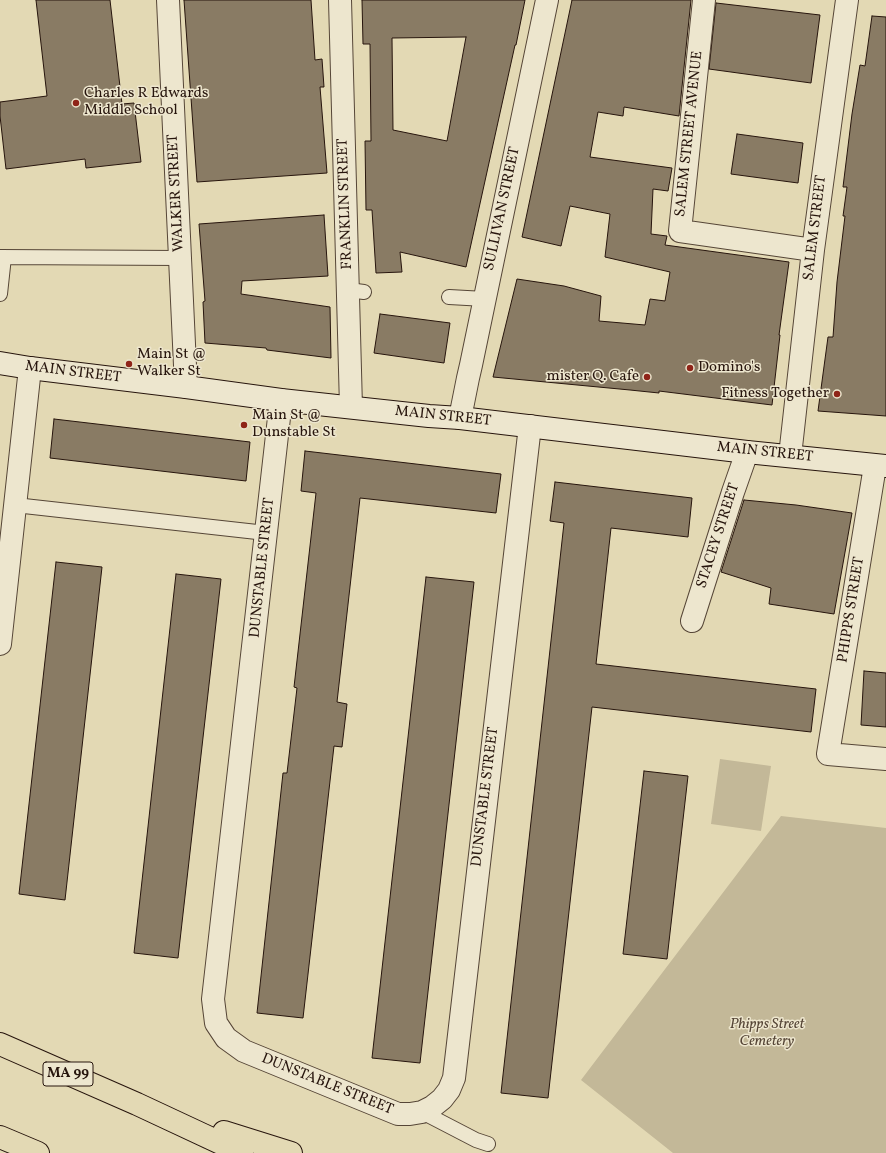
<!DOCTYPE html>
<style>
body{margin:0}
canvas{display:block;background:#e3d9b4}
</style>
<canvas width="886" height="1153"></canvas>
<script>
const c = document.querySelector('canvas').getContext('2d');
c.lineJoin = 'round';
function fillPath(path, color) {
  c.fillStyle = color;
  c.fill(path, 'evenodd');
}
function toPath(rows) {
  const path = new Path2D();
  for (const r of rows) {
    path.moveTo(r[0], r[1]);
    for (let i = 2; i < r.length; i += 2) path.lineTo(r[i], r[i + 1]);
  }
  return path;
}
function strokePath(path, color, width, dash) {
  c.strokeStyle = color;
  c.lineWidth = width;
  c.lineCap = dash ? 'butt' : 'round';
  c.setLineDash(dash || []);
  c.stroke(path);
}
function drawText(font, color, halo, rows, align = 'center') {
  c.font = font + ' Vollkorn,serif';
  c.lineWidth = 3;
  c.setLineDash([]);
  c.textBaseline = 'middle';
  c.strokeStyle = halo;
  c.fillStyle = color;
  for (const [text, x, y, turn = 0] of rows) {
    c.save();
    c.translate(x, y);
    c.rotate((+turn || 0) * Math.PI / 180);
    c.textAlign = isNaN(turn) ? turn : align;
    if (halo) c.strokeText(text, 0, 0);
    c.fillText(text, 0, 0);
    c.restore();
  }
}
const green = toPath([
 [720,759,771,766,761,831,711,824],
 [781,816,886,828,886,1153,673,1153,581,1080]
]);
const building = toPath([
 [36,0,110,0,122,104,134,103,141,162,86,168,85,159,6,169,0,116,0,102,47,96,36,0],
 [184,0,311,0,315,60,322,59,324,87,320,87,327,173,197,182,184,0],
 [362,0,525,0,516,45,515,45,466,267,400,252,402,272,376,273,372,210,366,210,365,141,371,141,370,44,363,44,362,0],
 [466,37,447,141,393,130,392,38,466,37],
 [572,0,691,0,679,116,624,107,623,116,598,112,590,157,672,168,668,191,653,189,651,234,667,236,665,245,789,262,779,335,780,335,772,405,659,391,659,393,630,390,493,377,517,279,564,286,601,296,599,321,645,325,650,299,665,301,670,272,605,257,610,214,570,206,561,246,522,237,572,0],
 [716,3,820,15,811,83,709,69,716,3],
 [872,16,886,17,886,416,818,411,828,337,833,337,837,282,845,216,843,216,847,187,843,187,852,114,860,65,865,66,872,16],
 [737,134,803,143,798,183,731,174,737,134],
 [324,215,328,276,242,281,241,294,330,307,331,358,267,350,266,348,205,343,203,302,205,301,199,224,324,215],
 [380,314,450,323,444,363,374,353,380,314],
 [54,419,250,442,246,481,50,458,54,419],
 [305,451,501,474,496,513,360,498,337,702,347,704,342,747,334,746,303,1018,257,1013,283,773,287,773,297,688,294,687,316,493,301,491,305,451],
 [555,482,692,498,688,537,611,528,596,664,816,689,811,732,592,707,548,1098,501,1093,564,523,550,521,555,482],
 [744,500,796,505,852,513,834,614,769,604,771,588,721,572,744,500],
 [56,562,102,567,65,900,19,894,56,562],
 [176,574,221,579,178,958,134,953,176,574],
 [426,577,474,582,420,1063,372,1058,426,577],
 [864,671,886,673,886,727,861,725,864,671],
 [644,771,688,776,667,959,623,954,644,771]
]);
const service = toPath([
 [0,257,180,258],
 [348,290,364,292],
 [0,294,4,257],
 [449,297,485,299],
 [15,505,266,533],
 [422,1112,476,1140,488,1144]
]);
const minor = toPath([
 [168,0,186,387],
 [340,0,351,407],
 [704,0,680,231,813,250],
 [281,400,213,999,216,1023,226,1038,244,1051,398,1114,410,1114,422,1112,432,1107,442,1099,449,1090,454,1078,530,426],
 [460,418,468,378,471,365,547,0],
 [790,456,813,250,847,0],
 [875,466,828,754,886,759],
 [692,621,733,492,747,452],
 [0,644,30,368]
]);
const secondary = toPath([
 [0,363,30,368,186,387,281,400,429,416,460,418,747,452,886,466]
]);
const primary = toPath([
 [0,1044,137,1104,242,1153],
 [224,1132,291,1153],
 [0,1137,38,1153]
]);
const markers = [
 [76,103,4,"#8f2418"],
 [129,364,4,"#8f2418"],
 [690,368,4,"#8f2418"],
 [647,377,4,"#8f2418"],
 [837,394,4,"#8f2418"],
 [244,425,4,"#8f2418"]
];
const shields = [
 [68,1074,50]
];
const shieldNames = [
 ["MA 99",68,1074]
];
const poiNames = [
 ["Charles R Edwards",84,94],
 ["Middle School",84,111],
 ["Main St @",137,355],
 ["Walker St",137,372],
 ["Domino's",698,368],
 ["mister Q. Cafe",639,377,"right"],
 ["Fitness Together",829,394,"right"],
 ["Main St @",252,416],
 ["Dunstable St",252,433]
];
const streetNames = [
 ["SALEM STREET AVENUE",690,134,-84],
 ["WALKER STREET",177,193,-93],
 ["FRANKLIN STREET",346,204,-92],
 ["SULLIVAN STREET",503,209,-78],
 ["SALEM STREET",816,228,-83],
 ["MAIN STREET",73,373,7],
 ["MAIN STREET",443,417,6],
 ["MAIN STREET",765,453,6],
 ["STACEY STREET",719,536,-72],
 ["DUNSTABLE STREET",263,568,-84],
 ["PHIPPS STREET",852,610,-81],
 ["DUNSTABLE STREET",486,797,-83],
 ["DUNSTABLE STREET",327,1085,22]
];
const parkNames = [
 ["Phipps Street",767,1025],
 ["Cemetery",767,1042]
];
fillPath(green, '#c3b898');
fillPath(building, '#897b64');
strokePath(building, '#27150d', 1);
strokePath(service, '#564637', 16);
strokePath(minor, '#564637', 24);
strokePath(secondary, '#27150d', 24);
strokePath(primary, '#27150d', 24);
strokePath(service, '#ede6ce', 14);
strokePath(minor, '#ede6ce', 22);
strokePath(secondary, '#ede6ce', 22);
strokePath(primary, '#e3d9b4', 22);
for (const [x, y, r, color] of markers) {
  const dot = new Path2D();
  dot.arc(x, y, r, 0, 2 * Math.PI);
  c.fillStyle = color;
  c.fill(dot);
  strokePath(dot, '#ede6ce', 1.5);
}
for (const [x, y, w] of shields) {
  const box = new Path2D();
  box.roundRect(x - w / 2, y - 12, w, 24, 3);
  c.fillStyle = '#ede6ce';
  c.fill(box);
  strokePath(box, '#27150d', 1);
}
drawText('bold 14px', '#27150d', null, shieldNames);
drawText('15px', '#27150d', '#ede6ce', poiNames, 'left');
drawText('15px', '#27150d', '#ede6ce', streetNames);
drawText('italic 15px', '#564637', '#ede6ce', parkNames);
</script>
